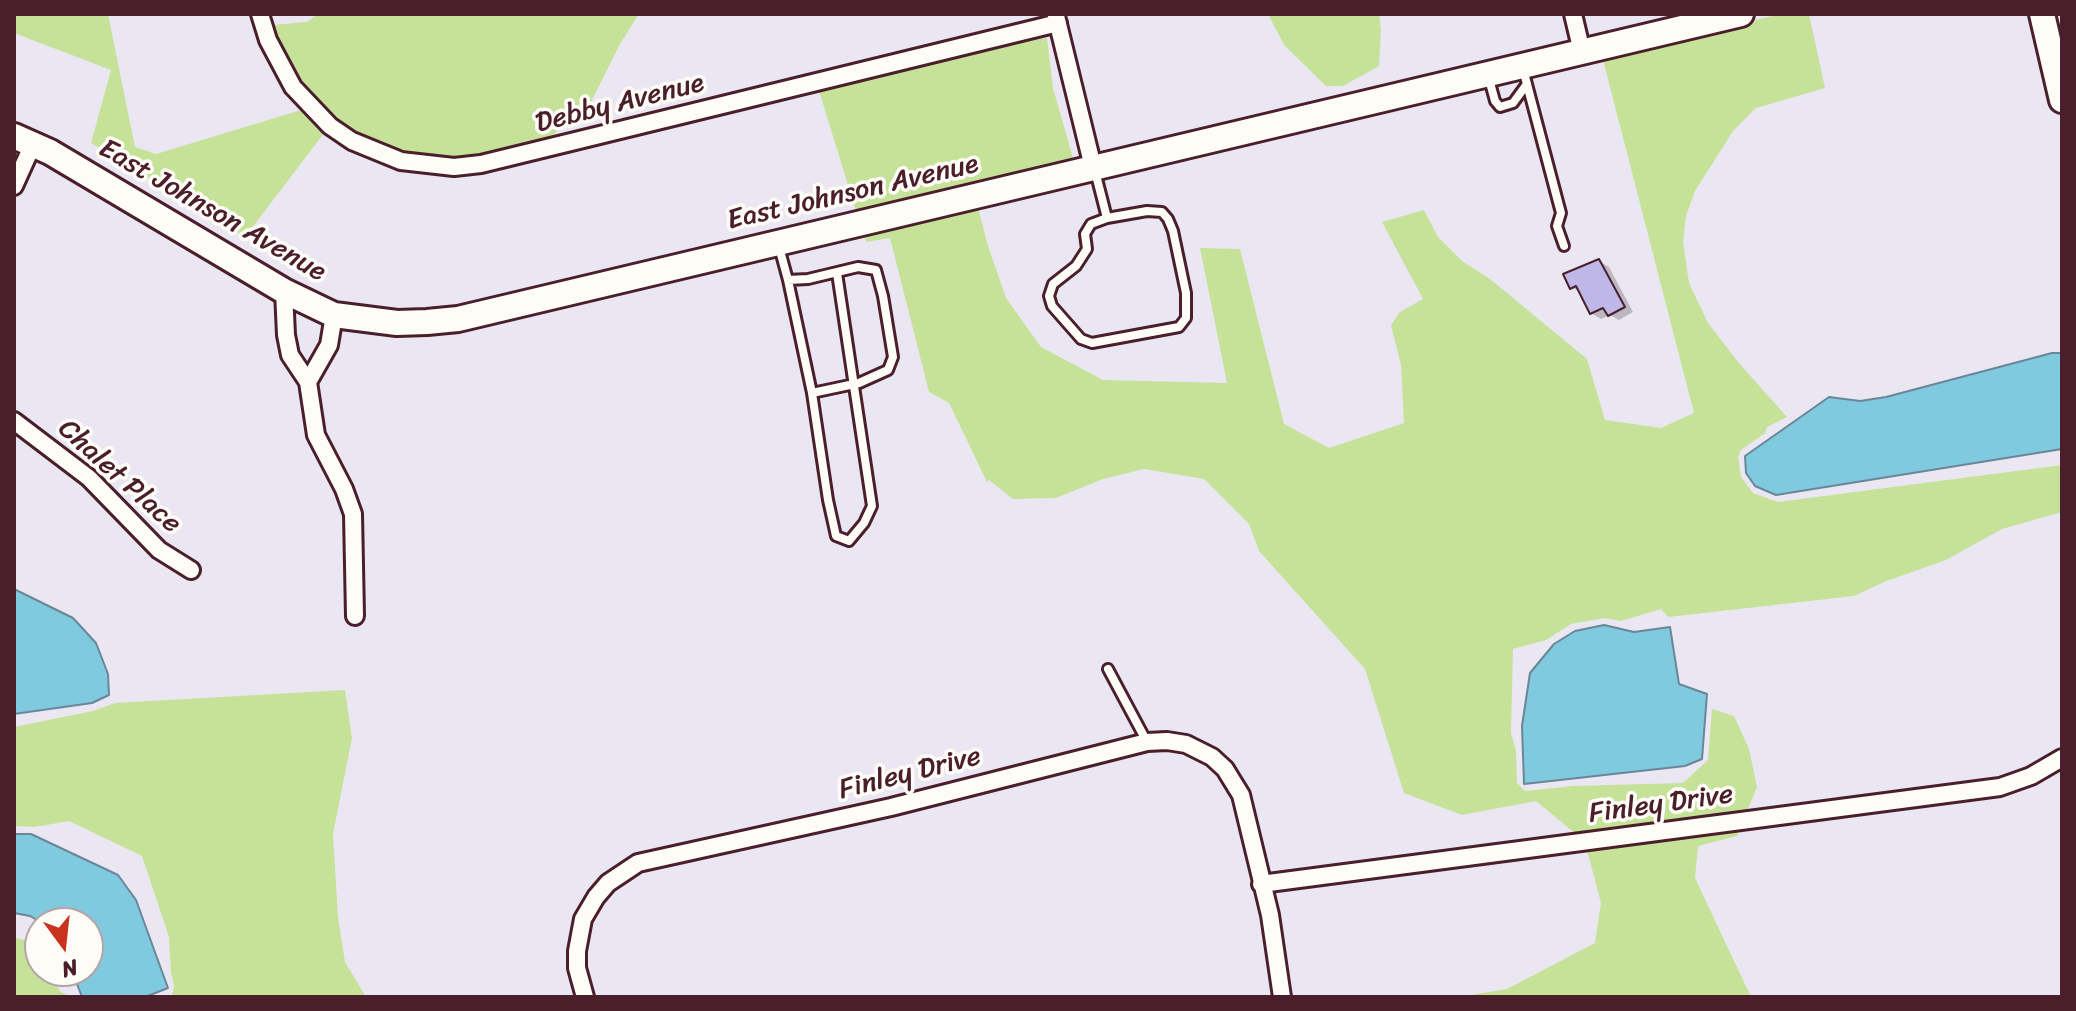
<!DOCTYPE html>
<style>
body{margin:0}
#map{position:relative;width:2076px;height:1011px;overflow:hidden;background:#eae7f2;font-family:Sriracha,sans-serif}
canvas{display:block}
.frame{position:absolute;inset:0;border:16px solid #4a1f2b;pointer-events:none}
.north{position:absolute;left:24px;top:907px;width:80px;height:80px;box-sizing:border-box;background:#fdfcf7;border:2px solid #b5a4a5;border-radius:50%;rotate:165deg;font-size:22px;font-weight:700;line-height:32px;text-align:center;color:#4a1f2b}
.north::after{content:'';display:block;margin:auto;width:28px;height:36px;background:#c8321e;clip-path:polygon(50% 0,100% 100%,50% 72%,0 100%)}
</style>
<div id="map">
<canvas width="2076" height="1011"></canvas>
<div class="frame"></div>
<div class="north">N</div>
</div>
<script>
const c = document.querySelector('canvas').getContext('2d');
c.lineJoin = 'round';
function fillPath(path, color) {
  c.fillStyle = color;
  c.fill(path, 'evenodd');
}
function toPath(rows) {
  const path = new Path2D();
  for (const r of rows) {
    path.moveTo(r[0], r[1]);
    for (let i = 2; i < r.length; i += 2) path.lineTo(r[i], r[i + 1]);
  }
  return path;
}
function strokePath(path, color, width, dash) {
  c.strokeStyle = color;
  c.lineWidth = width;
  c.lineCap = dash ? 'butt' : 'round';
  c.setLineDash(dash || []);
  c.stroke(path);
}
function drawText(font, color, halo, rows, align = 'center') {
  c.font = font + ' Sriracha,sans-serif';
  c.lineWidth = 7;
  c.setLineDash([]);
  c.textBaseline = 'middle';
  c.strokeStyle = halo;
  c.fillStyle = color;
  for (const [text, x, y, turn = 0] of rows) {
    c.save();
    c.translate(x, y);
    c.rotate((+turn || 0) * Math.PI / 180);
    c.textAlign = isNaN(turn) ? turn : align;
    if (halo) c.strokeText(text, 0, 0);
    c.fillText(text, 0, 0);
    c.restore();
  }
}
const green = toPath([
 [14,14,108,14,135,147,156,154,301,110,325,132,245,237,91,143,111,70,14,33],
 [318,14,639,14,620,44,589,106,549,138,479,155,454,158,428,156,378,144,334,118,315,101,299,82,275,37,271,25,307,22],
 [1268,14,1379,14,1381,30,1379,66,1343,86,1326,86,1284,45],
 [1781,14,1809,14,1825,88,1756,108,1733,131,1695,191,1686,216,1683,242,1689,283,1708,323,1738,362,1787,417,1767,427,1765,433,1741,450,1738,457,1741,477,1753,493,1778,502,2062,465,2062,512,2002,529,1946,560,1884,582,1854,596,1668,617,1661,609,1621,621,1605,618,1571,624,1546,640,1513,649,1511,733,1516,751,1517,783,1525,791,1573,786,1683,783,1708,760,1712,709,1734,716,1749,749,1757,787,1747,811,1576,834,1536,801,1462,815,1404,793,1365,669,1259,551,1249,524,1204,479,1144,469,1103,479,1056,498,1013,499,989,480,987,482,949,403,929,392,890,238,866,242,863,231,977,204,988,246,1006,298,1041,347,1103,380,1227,383,1200,248,1240,249,1284,424,1329,448,1404,423,1401,365,1391,325,1400,312,1423,299,1382,222,1424,210,1438,237,1462,261,1490,279,1587,359,1605,420,1661,428,1694,413,1602,56],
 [1047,38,1053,88,1074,162,857,214,819,91,1005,45],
 [345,690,352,738,333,834,338,917,345,962,366,997,172,997,174,986,171,973,169,937,142,856,69,821,35,827,14,826,14,727,93,711,115,703],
 [1739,830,1737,836,1698,846,1695,878,1751,997,1458,997,1507,989,1595,943,1601,903,1587,850],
 [14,938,37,942,40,948,40,971,50,971,59,990,69,997,14,997]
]);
const water = toPath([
 [2052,353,2062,353,2062,449,1776,495,1755,486,1746,473,1745,456,1829,397,1860,401,1886,397,2052,353],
 [14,589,73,618,96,643,108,674,109,695,92,703,14,714,14,589],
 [1604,625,1634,632,1670,627,1679,684,1707,694,1702,759,1685,766,1524,784,1522,726,1530,673,1554,644,1575,631,1604,625],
 [14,834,31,834,118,875,136,900,168,988,145,997,82,997,72,971,88,971,88,923,42,923,30,916,14,913,14,834]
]);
const shadow = toPath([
 [1599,261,1609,267,1633,312,1619,320,1610,315,1601,319,1591,313,1582,293,1571,287]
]);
const building = toPath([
 [1599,259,1625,307,1608,316,1603,308,1590,314,1576,286,1570,289,1563,274,1599,259]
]);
const lane = toPath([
 [1523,69,1557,198,1561,213,1557,226,1564,246],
 [1489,79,1495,101,1500,107,1513,103,1527,84],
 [1095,171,1107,218,1091,224,1085,234,1087,249,1076,266,1053,284,1049,296,1052,306,1081,339,1092,343,1179,327,1186,318,1186,293,1173,231,1168,219,1162,212,1147,211,1107,218],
 [779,247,788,280,808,279,858,267,876,270,883,296,893,357,888,370,859,383,812,393,788,280],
 [812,393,828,500,836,536,849,541,864,523,872,506,837,273],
 [1108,669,1147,742]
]);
const street = toPath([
 [260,14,268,40,293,87,330,126,352,141,401,161,454,167,481,164,1058,23],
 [1573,14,1582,52],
 [1056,16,1093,167],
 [14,186,33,144],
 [284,291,286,335,290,355,308,382,316,435,344,489,353,514,355,616],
 [308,382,329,345,334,315],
 [14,421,89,478,159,550,191,570],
 [1261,884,2000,787,2031,776,2062,758],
 [585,997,577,968,577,951,583,919,596,897,608,883,638,863,891,807,1147,742,1167,741,1186,744,1212,757,1225,769,1241,795,1270,915,1282,997]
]);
const secondary = toPath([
 [2042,14,2062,100],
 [14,136,50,152,284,291,334,315,397,323,427,322,458,319,1741,14]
]);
const streetNames = [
 ["Debby Avenue",620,104,-14],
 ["East Johnson Avenue",853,193,-13],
 ["East Johnson Avenue",212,211,30],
 ["Chalet Place",119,477,42],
 ["Finley Drive",910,774,-14],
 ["Finley Drive",1661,805,-8]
];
fillPath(green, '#c6e299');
fillPath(water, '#80cae0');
strokePath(water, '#6a8698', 2);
fillPath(shadow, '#0003');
fillPath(building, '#beb7e8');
strokePath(building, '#4a1f2b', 2);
strokePath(lane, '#4a1f2b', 14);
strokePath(street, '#4a1f2b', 22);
strokePath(secondary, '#4a1f2b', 30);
strokePath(lane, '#fdfcf7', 8);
strokePath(street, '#fdfcf7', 16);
strokePath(secondary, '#fdfcf7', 24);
drawText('28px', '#4a1f2b', '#fdfcf7', streetNames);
</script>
